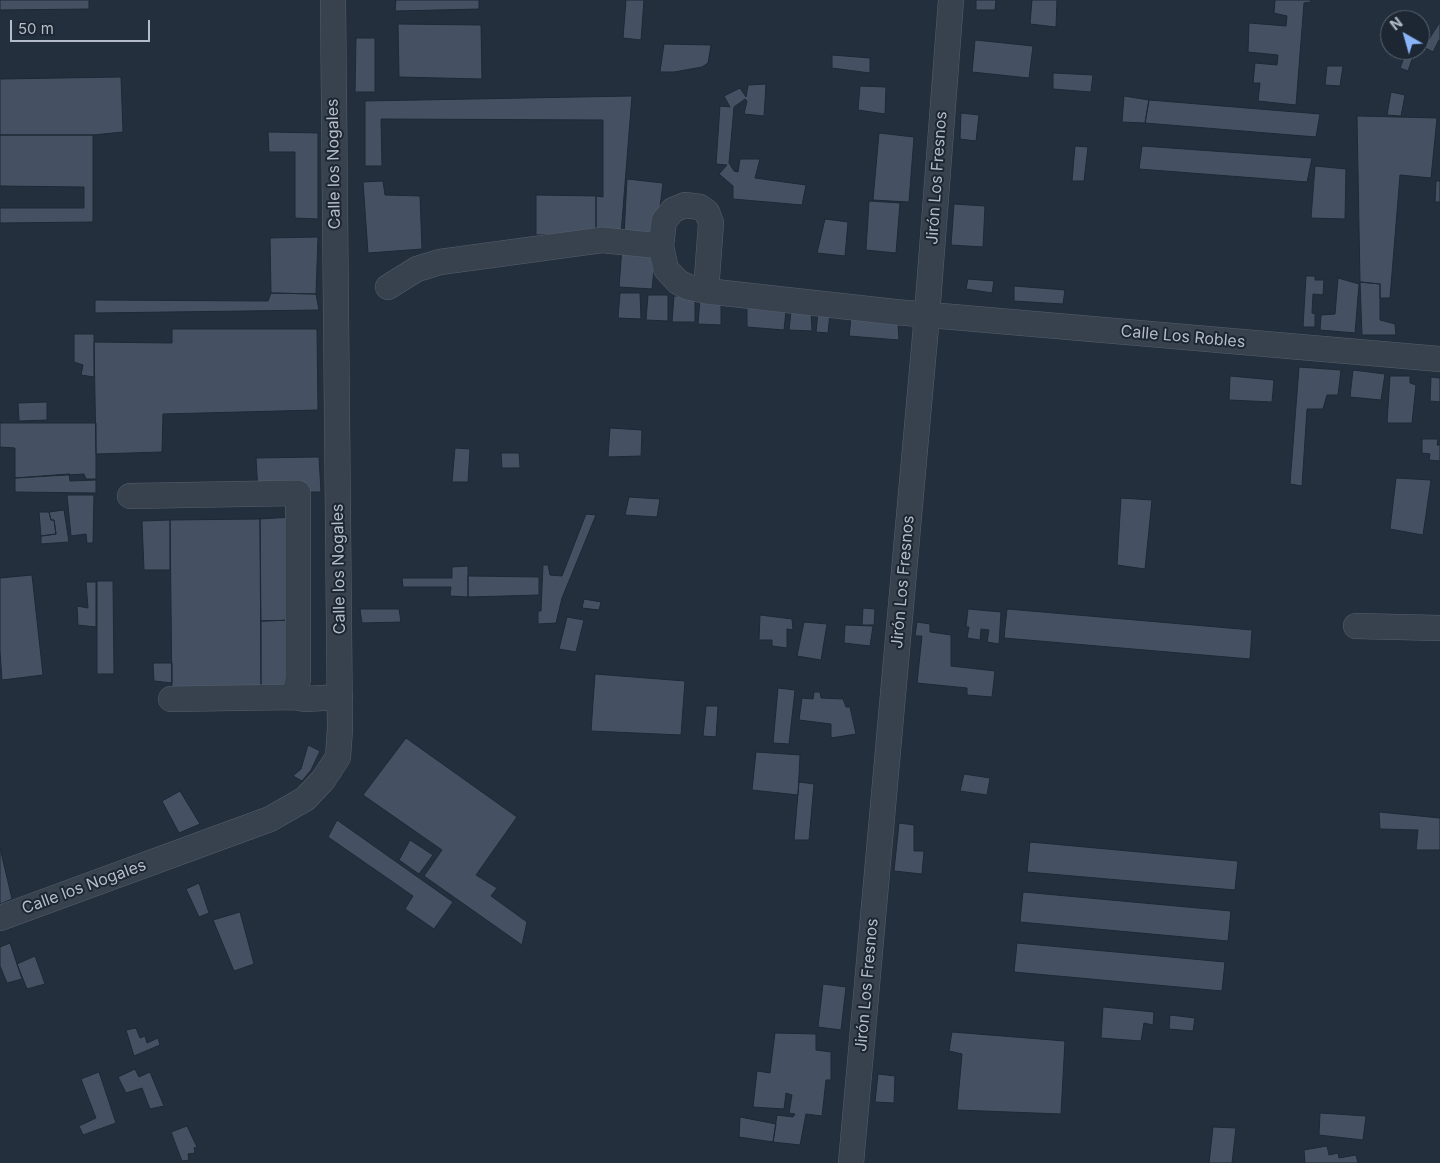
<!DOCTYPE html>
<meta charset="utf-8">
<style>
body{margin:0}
#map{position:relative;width:1440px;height:1163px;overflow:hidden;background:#242f3e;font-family:Inter,sans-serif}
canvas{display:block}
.north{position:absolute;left:1380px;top:10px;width:50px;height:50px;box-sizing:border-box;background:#1d2633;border:1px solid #59626f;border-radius:50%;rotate:322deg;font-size:14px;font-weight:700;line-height:20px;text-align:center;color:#b4bcc9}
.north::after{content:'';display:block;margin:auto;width:18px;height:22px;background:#8ab4f8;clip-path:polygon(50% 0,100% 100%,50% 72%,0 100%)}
.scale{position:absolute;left:10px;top:20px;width:140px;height:22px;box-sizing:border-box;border:2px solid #b4bcc9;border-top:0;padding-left:6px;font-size:15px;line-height:18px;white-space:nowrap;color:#b4bcc9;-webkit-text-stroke:4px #1d2633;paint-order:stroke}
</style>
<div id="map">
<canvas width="1440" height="1163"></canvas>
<div class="north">N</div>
<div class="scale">50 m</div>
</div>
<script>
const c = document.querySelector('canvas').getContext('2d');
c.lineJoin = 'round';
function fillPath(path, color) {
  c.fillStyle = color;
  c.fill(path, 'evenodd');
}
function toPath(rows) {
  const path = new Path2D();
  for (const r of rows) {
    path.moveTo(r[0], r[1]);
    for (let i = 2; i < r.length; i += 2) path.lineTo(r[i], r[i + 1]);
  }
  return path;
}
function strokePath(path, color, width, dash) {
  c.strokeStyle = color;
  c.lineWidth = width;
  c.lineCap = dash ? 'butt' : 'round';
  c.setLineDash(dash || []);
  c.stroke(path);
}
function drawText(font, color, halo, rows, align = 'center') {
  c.font = font + ' Inter,sans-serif';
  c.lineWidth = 4;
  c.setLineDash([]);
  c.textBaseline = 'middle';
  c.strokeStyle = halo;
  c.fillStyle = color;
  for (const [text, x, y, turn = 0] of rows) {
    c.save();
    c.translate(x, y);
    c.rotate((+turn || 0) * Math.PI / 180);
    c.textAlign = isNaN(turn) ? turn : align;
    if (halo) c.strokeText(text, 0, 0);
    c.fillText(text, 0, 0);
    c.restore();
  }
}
const building = toPath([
 [0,0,89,0,89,9,0,10,0,0],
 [396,0,479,0,479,9,395,11,396,0],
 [626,0,644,0,641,40,623,38,626,0],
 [976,0,996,0,995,10,976,10,976,0],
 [1032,0,1057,0,1056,27,1030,24,1032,0],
 [1275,0,1311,0,1311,2,1304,3,1296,105,1258,101,1260,83,1253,83,1255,63,1277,65,1278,55,1248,52,1249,23,1286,26,1287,16,1274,13,1275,0],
 [1440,22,1440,40,1439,40,1433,52,1424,47,1440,22],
 [398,24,481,25,482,79,399,77,398,24],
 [356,38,375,38,375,92,355,92,356,38],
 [975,40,1033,46,1029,78,972,72,975,40],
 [664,44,711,45,708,63,702,67,674,72,660,72,664,44],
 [1407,50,1415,51,1408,71,1400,68,1407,50],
 [832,55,870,58,870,73,832,68,832,55],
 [1327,66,1343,66,1340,86,1325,85,1327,66],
 [1053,73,1093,75,1091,92,1053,89,1053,73],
 [121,77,123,132,93,135,0,135,0,79,121,77],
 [766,84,764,116,744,114,747,101,745,99,734,107,729,163,734,171,738,172,740,159,760,159,755,178,806,185,802,205,733,199,733,186,719,174,727,165,716,164,720,106,730,107,724,96,740,88,746,97,748,85,766,84],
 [860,86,886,87,885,114,858,110,860,86],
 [1391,92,1405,95,1401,116,1387,115,1391,92],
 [632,96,621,234,596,234,596,196,603,197,603,120,381,119,382,166,365,166,365,101,632,96],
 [1124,96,1149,100,1145,123,1122,122,1124,96],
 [1149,100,1320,114,1316,137,1145,123,1149,100],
 [961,113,979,115,976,141,960,139,961,113],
 [1357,116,1437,118,1431,178,1400,175,1390,298,1380,298,1380,284,1360,282,1357,116],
 [268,132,318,133,318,219,295,218,295,152,269,152,268,132],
 [879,133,914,137,909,202,873,200,879,133],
 [0,135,93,135,93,222,0,223,0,208,84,208,84,187,0,186,0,135],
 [1075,146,1088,147,1084,181,1072,181,1075,146],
 [1142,146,1312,158,1307,182,1139,169,1142,146],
 [1315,166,1346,169,1345,219,1311,218,1315,166],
 [627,179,663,183,656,239,624,235,627,179],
 [383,181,385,195,420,196,422,249,368,253,363,182,383,181],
 [1436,181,1440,181,1440,202,1435,202,1436,181],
 [536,195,596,196,596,234,536,235,536,195],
 [869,201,900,203,896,253,866,250,869,201],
 [954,204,985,206,983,247,951,245,954,204],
 [825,219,848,222,845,256,817,253,825,219],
 [318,237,316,294,271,293,270,238,318,237],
 [622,247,656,249,652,289,619,287,622,247],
 [1306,276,1315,276,1315,280,1324,280,1323,295,1313,294,1312,313,1315,314,1315,327,1303,327,1306,276],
 [1338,278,1359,284,1355,333,1320,330,1321,315,1335,314,1338,278],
 [968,279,994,281,992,293,966,289,968,279],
 [1360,282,1380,284,1380,320,1395,324,1396,335,1362,335,1360,282],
 [1014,286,1065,290,1063,304,1014,301,1014,286],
 [271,293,316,294,319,310,95,313,95,300,268,301,271,293],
 [620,293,640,293,641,319,618,318,620,293],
 [648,295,668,295,668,321,646,320,648,295],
 [674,296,695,296,695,322,672,322,674,296],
 [721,298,721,325,698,324,700,299,721,298],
 [747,307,786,311,784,330,747,327,747,307],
 [791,311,811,311,812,331,789,330,791,311],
 [818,312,830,313,828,333,816,332,818,312],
 [851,318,898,323,899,340,849,336,851,318],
 [172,329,317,329,318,410,163,414,162,452,96,454,94,342,172,343,172,329],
 [74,334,94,334,94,377,81,375,83,365,74,362,74,334],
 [1299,367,1341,370,1338,395,1327,395,1323,409,1307,409,1302,486,1290,484,1299,367],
 [1353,370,1385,374,1381,400,1350,397,1353,370],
 [1230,376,1274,380,1272,402,1229,400,1230,376],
 [1390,376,1410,376,1410,383,1416,385,1412,423,1387,423,1390,376],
 [1431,377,1440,378,1440,402,1430,401,1431,377],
 [47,402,47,420,19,421,18,403,47,402],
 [0,423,96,423,96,479,86,479,84,474,15,478,15,448,0,447,0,423],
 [610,428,642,430,641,456,608,457,610,428],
 [1422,439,1438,439,1437,445,1440,445,1440,461,1429,460,1430,454,1422,453,1422,439],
 [455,448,470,449,468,482,452,482,455,448],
 [501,453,519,453,520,468,502,468,501,453],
 [319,457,321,492,258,492,256,458,319,457],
 [69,474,70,481,96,480,96,493,15,492,15,478,69,474],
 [1396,478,1431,480,1423,535,1390,529,1396,478],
 [67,495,94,495,93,543,87,543,86,534,71,536,67,495],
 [629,497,660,499,657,517,625,515,629,497],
 [1121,498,1152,500,1145,569,1117,565,1121,498],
 [64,510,69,542,41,544,41,536,56,534,54,520,51,520,49,512,64,510],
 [39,512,49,512,51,520,54,520,56,534,41,536,39,512],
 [586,514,596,515,562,598,556,623,538,624,538,611,541,611,543,565,548,565,550,575,562,576,586,514],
 [292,517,294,620,261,621,260,519,292,517],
 [260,519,261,693,172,694,170,520,260,519],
 [170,520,170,570,144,570,142,521,170,520],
 [468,566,468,597,450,596,451,587,403,587,402,578,452,578,452,567,468,566],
 [32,575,43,675,2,680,0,651,0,578,32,575],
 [468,576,539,577,539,595,468,597,468,576],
 [97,581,113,581,114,674,97,674,97,581],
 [86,582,96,582,96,627,78,625,77,606,88,608,86,582],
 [584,599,601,602,599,610,582,608,584,599],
 [863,608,875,609,874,625,862,625,863,608],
 [360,609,399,609,401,622,362,623,360,609],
 [968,609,1001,612,999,644,987,642,989,630,981,629,980,640,967,638,969,627,966,627,968,609],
 [1007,609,1252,630,1250,659,1004,638,1007,609],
 [760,615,792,619,793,630,787,629,787,648,772,646,772,640,759,640,760,615],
 [567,617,584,620,576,652,559,649,567,617],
 [294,620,293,692,261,693,261,621,294,620],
 [804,622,827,624,821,660,797,656,804,622],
 [917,622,930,624,930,632,951,635,951,666,995,671,992,697,967,695,967,688,917,683,922,636,915,636,917,622],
 [845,625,873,626,870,646,844,643,845,625],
 [153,663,172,663,172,683,154,681,153,663],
 [595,674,685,681,681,735,591,731,595,674],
 [778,688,795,690,789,744,773,743,778,688],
 [814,692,820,692,821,698,843,699,846,707,850,707,856,734,831,738,831,724,799,720,802,698,813,699,814,692],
 [706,706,718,706,716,737,703,736,706,706],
 [406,738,517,817,476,875,497,888,491,896,527,922,522,945,424,876,442,850,363,795,406,738],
 [308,745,320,751,311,770,302,781,293,776,301,769,308,745],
 [756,752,800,755,798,795,752,790,756,752],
 [964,774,990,778,987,795,960,791,964,774],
 [799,782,814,784,809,840,794,840,799,782],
 [180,791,200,824,179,833,162,801,180,791],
 [1379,812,1440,818,1440,850,1416,850,1418,830,1380,829,1379,812],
 [337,820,453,902,434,929,405,909,413,896,328,837,337,820],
 [899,823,914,825,914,851,924,851,922,874,894,871,899,823],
 [410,840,433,855,419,874,399,860,410,840],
 [1030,842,1238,861,1235,890,1027,872,1030,842],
 [0,848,12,899,0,904,0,848],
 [199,883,209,913,199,917,186,889,199,883],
 [1023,892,1231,911,1228,941,1020,922,1023,892],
 [240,912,254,964,234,971,213,920,240,912],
 [10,943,22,979,7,983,0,966,0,947,10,943],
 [1017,943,1225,962,1222,991,1014,972,1017,943],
 [35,956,45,984,27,989,17,964,35,956],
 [823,984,846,987,841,1030,818,1027,823,984],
 [1103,1007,1154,1012,1153,1025,1144,1023,1141,1041,1101,1038,1103,1007],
 [1170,1015,1195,1018,1193,1031,1169,1029,1170,1015],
 [136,1028,140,1038,145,1036,147,1043,158,1038,160,1045,134,1056,126,1030,136,1028],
 [952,1032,1065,1041,1061,1114,957,1110,962,1054,949,1051,952,1032],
 [775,1033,816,1034,816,1050,831,1052,831,1080,826,1080,822,1116,806,1114,800,1145,773,1142,777,1115,793,1117,795,1114,789,1113,792,1095,786,1093,784,1109,753,1107,757,1071,770,1073,775,1033],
 [135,1069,139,1077,150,1072,164,1106,150,1109,142,1088,126,1093,118,1077,135,1069],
 [99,1072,116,1123,83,1135,79,1126,96,1118,81,1079,99,1072],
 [878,1074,895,1076,894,1103,875,1102,878,1074],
 [1320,1113,1366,1116,1363,1140,1319,1135,1320,1113],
 [740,1117,776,1124,773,1142,739,1137,740,1117],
 [187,1126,197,1147,194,1148,195,1153,188,1154,189,1160,182,1161,171,1132,187,1126],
 [1213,1127,1236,1128,1232,1163,1209,1163,1213,1127],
 [1327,1146,1329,1155,1338,1153,1339,1158,1356,1155,1358,1163,1305,1163,1304,1150,1327,1146]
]);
const minor = toPath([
 [661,246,666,269,678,282,688,287,706,291],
 [388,287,417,269,440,262,602,240,661,246,664,221,673,210,685,205,700,207,707,212,711,223,706,291,895,312,1440,359],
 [130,496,298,493,298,679,294,697],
 [1356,626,1440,628],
 [171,699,294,697,305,699,340,697],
 [0,918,270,819,305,799,323,780,338,757,340,729,333,0],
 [851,1163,927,315,951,0]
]);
const streetNames = [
 ["Calle los Nogales",334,164,-91],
 ["Jirón Los Fresnos",937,178,-86],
 ["Calle Los Robles",1183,337,5],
 ["Calle los Nogales",339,569,-91],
 ["Jirón Los Fresnos",903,582,-85],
 ["Calle los Nogales",84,887,-20],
 ["Jirón Los Fresnos",867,985,-85]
];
fillPath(building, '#455162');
strokePath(building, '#1f2835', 1);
strokePath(minor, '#565f6c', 26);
strokePath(minor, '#38414e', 25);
drawText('16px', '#b4bcc9', '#1d2633', streetNames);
</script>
